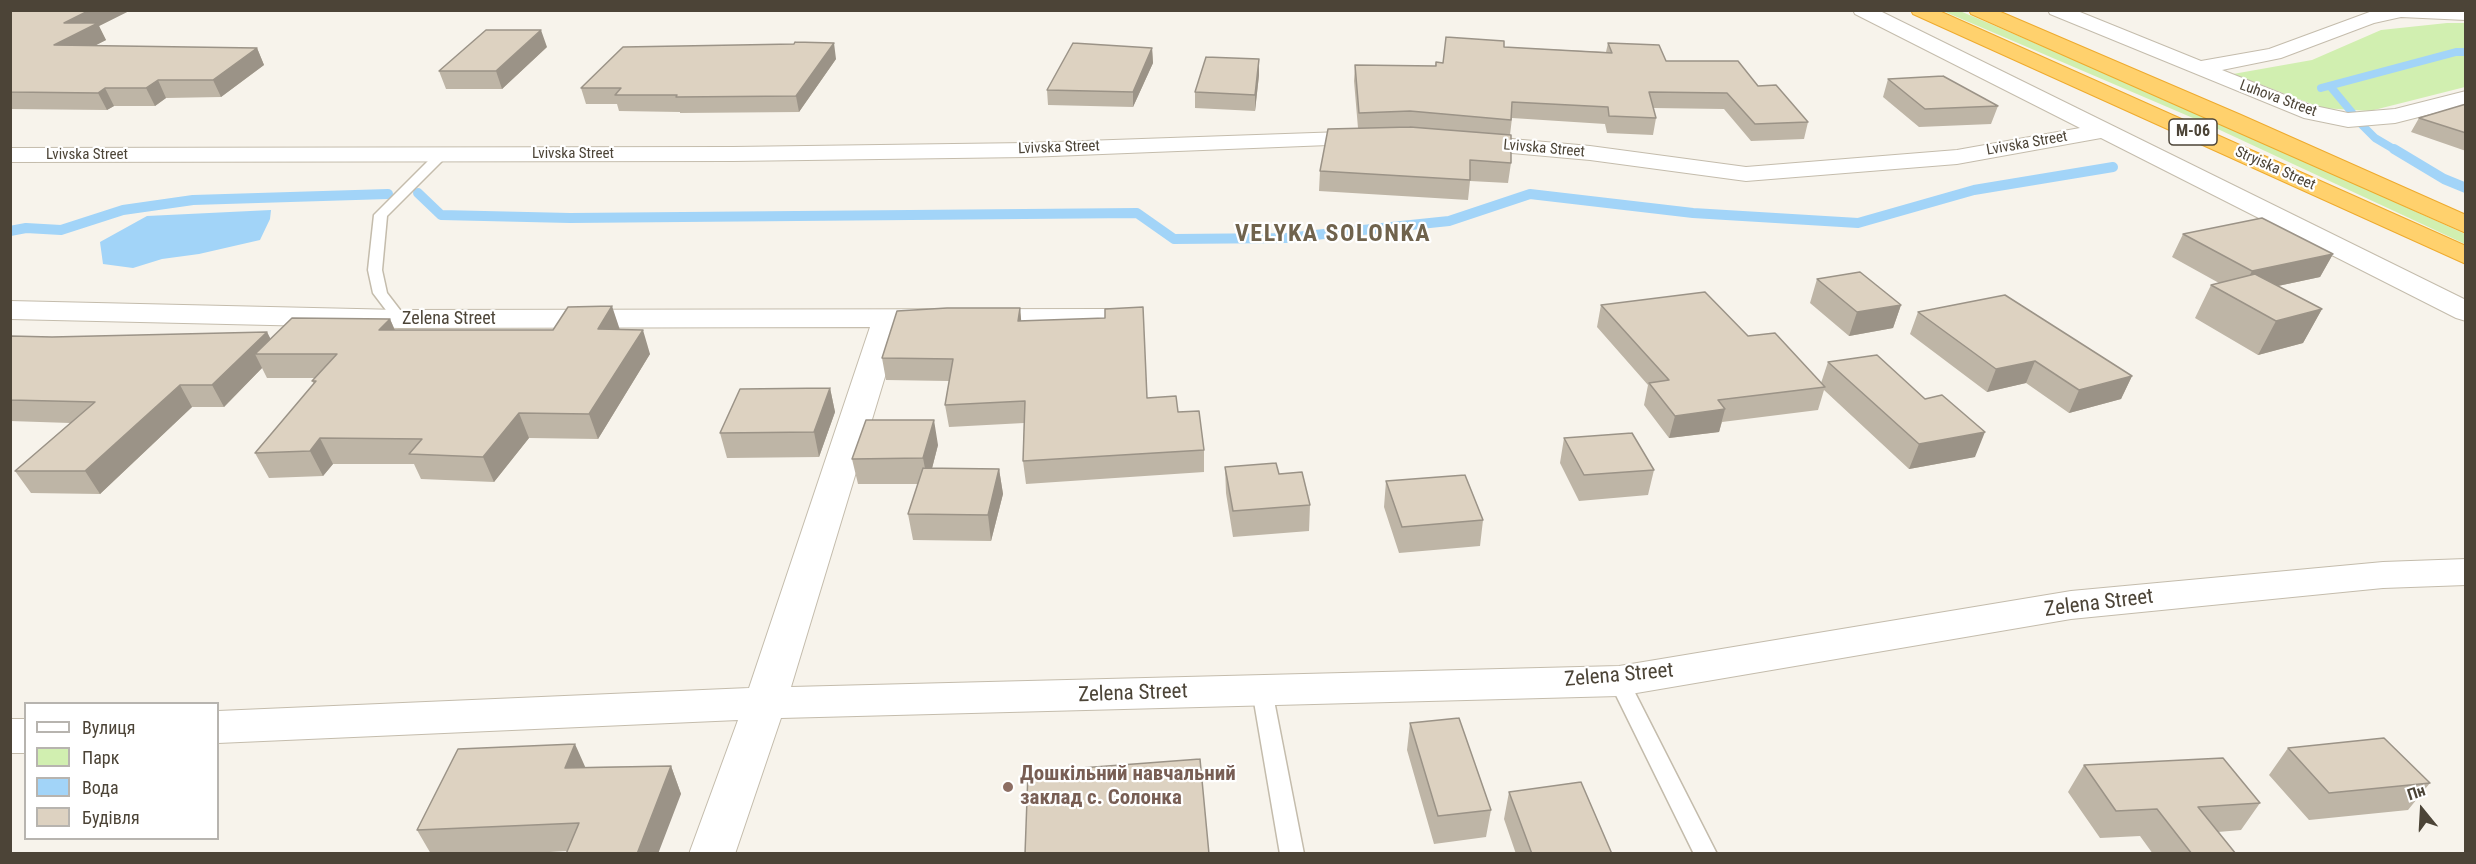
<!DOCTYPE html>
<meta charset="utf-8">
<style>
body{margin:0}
#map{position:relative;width:2476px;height:864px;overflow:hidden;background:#f7f3eb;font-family:"Roboto Condensed",sans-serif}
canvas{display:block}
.frame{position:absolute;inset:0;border:12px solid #4c4437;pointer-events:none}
.legend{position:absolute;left:24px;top:702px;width:195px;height:138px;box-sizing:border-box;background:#fff;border:2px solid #b7b4af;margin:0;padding:8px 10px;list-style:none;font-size:18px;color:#4c4437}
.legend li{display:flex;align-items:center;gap:12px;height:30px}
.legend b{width:30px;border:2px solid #b7b4af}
.north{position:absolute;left:2392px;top:780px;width:60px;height:60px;-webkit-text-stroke:4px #fff;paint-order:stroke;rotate:342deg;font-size:16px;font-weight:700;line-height:24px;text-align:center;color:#4c4437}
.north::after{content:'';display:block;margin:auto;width:21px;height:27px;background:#4c4437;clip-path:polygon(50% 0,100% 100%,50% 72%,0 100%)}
</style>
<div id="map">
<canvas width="2476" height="864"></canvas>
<div class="frame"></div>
<ul class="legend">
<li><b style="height:8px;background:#fff"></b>Вулиця</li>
<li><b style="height:16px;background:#d1efb0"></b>Парк</li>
<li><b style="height:16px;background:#a2d4f8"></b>Вода</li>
<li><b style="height:16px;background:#ddd2c1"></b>Будівля</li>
</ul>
<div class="north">Пн</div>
</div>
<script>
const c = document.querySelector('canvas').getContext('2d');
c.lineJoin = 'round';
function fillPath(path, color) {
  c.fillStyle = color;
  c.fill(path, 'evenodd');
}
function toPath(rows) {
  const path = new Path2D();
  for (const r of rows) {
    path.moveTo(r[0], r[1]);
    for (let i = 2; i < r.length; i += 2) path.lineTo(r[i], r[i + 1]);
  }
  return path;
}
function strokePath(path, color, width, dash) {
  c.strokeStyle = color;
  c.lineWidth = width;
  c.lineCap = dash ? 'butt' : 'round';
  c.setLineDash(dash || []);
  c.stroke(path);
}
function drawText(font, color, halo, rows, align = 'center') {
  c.font = font + ' "Roboto Condensed",sans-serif';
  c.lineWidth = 4.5;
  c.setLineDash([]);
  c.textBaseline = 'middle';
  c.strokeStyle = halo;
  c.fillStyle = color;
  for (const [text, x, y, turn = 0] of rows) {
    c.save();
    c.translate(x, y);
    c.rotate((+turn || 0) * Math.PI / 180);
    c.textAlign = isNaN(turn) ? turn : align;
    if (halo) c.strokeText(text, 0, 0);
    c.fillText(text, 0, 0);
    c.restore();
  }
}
const green = toPath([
 [1943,11,1960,11,2220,122,2465,234,2465,244,2207,124],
 [2447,23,2465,23,2465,87,2370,111,2322,108,2233,74,2312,60,2381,30]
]);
const water = toPath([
 [271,210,270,219,260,240,199,254,162,259,133,268,103,264,100,242,147,216]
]);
const streamFar1 = toPath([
 [2330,86,2354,115],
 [2321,88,2456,52,2466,52],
 [2361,124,2375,138,2397,151]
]);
const stream = toPath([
 [2394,149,2444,179,2466,188],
 [418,193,441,215,570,218,1137,213,1174,239,1286,238,1449,221,1530,194,1693,213,1858,223,1974,190,2113,167],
 [10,231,26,228,61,230,123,210,193,200,388,194]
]);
const lane = toPath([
 [443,149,447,150,447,156,387,216,382,270,387,293,407,319,405,322,395,322,373,293,368,270,374,215,439,150,443,149],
 [1619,673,1626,676,1629,681,1717,854,1694,854,1609,681,1612,676,1619,673],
 [1262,682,1269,685,1272,690,1304,854,1280,854,1252,690,1255,685,1262,682]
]);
const street = toPath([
 [1853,10,1878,10,2466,300,2466,321,2456,318,2101,138,1957,164,1746,181,1590,160,1467,149,1459,147,1455,142,1459,137,1467,135,1590,146,1746,167,1957,150,2080,128,1855,14,1853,10],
 [2048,10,2075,10,2201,61,2269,49,2375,10,2466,10,2466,20,2401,17,2374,23,2281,58,2222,70,2310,105,2348,113,2395,109,2466,91,2466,105,2395,123,2348,127,2304,118,2050,14,2048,10],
 [1371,131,1379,133,1383,138,1379,143,1027,157,733,161,10,162,10,148,733,147,1027,143,1371,131],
 [10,301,400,310,1109,309,1119,312,1124,318,1119,324,1109,327,900,327,791,687,1619,666,2071,591,2383,562,2466,559,2466,585,2383,588,2071,619,1619,696,781,718,735,854,689,854,738,720,218,743,218,711,749,688,870,327,400,328,10,319,10,301],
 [10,719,26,719,26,753,10,753,10,719]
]);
const highway = toPath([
 [1911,10,1937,10,2466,246,2466,264,1913,14,1911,10],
 [1969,10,1996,10,2241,115,2466,215,2466,233,1971,14,1969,10]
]);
const wall = toPath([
 [10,10,131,10,99,26,106,40,94,46,257,48,264,65,221,97,166,98,155,106,114,106,107,110,10,109],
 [1608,43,1666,61,1758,86,1808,122,1804,139,1751,141,1724,109,1653,108,1656,118,1653,135,1607,133,1605,124,1512,118,1510,135,1511,163,1508,183,1470,181,1468,200,1319,191,1320,171,1358,128,1354,81,1355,65,1435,66,1436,62,1443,63,1504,47,1606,52],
 [547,47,502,89,446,89,439,71],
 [1152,48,1153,63,1133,107,1048,105,1047,90],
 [836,59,799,112,680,113,680,112,619,111,617,104,586,104,581,88],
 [1259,59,1259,75,1255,111,1195,108,1195,92],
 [1888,79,1998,106,1991,124,1919,127,1883,97],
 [2466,104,2466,151,2411,132,2419,118],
 [2183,234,2333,254,2320,277,2278,286,2322,309,2303,343,2258,355,2195,318,2211,285,2219,283,2172,257],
 [1817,279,1901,305,1893,328,1849,336,1810,303],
 [1601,305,1748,336,1821,383,1828,362,1975,457,1909,469,1824,390,1818,410,1722,422,1719,432,1669,438,1644,405,1648,385,1597,327],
 [1020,308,1021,321,1147,398,1178,412,1204,450,1204,472,1026,484,1023,461,1024,423,949,427,945,405,949,381,886,380,882,358],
 [1918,312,2132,376,2121,399,2069,413,2026,383,1987,392,1910,334],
 [390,319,395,330,620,330,650,354,598,439,529,438,494,482,421,479,414,464,333,464,323,476,269,478,255,453,314,384,312,381,315,378,267,378,262,368,224,407,192,407,100,494,31,493,15,471,70,423,10,421,10,336,52,337,267,332,270,339],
 [830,388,835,412,819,457,727,458,720,433],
 [1564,438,1654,470,1648,495,1579,501,1560,463],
 [938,445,932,468,999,469,1003,494,991,541,913,540,908,514,918,484,858,484,852,459],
 [1225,467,1279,474,1310,505,1309,531,1233,537,1226,493],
 [1386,481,1483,520,1480,546,1399,553,1384,507],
 [1410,723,1491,810,1486,837,1434,844,1407,750],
 [2288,748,2430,783,2408,810,2309,820,2269,775],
 [2084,765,2260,803,2241,830,2218,832,2236,854,2153,854,2140,836,2100,838,2068,792],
 [671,766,681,794,567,851,516,854,431,854,417,830,585,767],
 [1509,792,1612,854,1516,854,1504,819]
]);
const shadedWall = toPath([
 [90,10,131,10,99,26,106,40,63,62,54,45,64,23],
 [541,30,547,47,502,89,496,71],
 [834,43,836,59,799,112,796,96],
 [257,48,264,65,221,97,213,80],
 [1152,48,1153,63,1133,107,1133,92],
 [1259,59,1259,75,1255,111,1255,95],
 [158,80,166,98,155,106,146,88],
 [105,88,114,106,107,110,98,93],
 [2333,254,2320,277,2240,294,2252,271],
 [1901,305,1893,328,1849,336,1857,312],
 [612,306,620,330,598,329],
 [1020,308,1022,329,1018,321],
 [2322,309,2303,343,2258,355,2276,321],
 [390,319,400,343,379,330],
 [643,330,650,354,598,439,589,414],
 [267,332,278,353,255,354,262,368,224,407,212,385],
 [2035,361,2026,383,1987,392,1996,369],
 [2132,376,2121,399,2069,413,2079,390],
 [180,385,192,407,100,494,85,471],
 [830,388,835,412,819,457,814,432],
 [1725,409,1719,432,1669,438,1675,416],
 [519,413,529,438,494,482,483,457],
 [934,420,938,445,928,484,923,458],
 [1985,432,1975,457,1909,469,1919,444],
 [320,438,333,464,323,476,310,451],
 [999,469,1003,494,991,541,988,515],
 [575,744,587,771,565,768],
 [671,766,681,794,658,854,637,854]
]);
const building = toPath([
 [10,10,90,10,64,23,98,23,54,45,257,48,213,80,158,80,146,88,105,88,98,93,10,92,10,10],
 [486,30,541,30,496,71,439,71,486,30],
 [1446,37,1504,41,1504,47,1612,53,1608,43,1659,45,1666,61,1738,61,1758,86,1776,85,1808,122,1755,124,1727,93,1649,92,1656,118,1609,116,1608,107,1512,102,1511,120,1410,111,1359,113,1355,65,1436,66,1436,62,1443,63,1446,37],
 [795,42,834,43,796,96,676,97,677,95,615,95,621,88,581,88,623,47,794,44,795,42],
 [1073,43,1152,48,1133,92,1047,90,1073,43],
 [1206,57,1259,59,1255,95,1195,92,1206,57],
 [1943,76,1998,106,1925,109,1888,79,1943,76],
 [2466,104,2466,133,2419,118,2466,104],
 [1410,127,1511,135,1511,163,1470,160,1470,180,1320,171,1328,129,1410,127],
 [2262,218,2333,254,2252,271,2183,234,2262,218],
 [1860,272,1901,305,1857,312,1817,279,1860,272],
 [2255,274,2322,309,2276,321,2211,285,2255,274],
 [1705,292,1748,336,1775,333,1825,387,1718,400,1725,409,1675,416,1649,383,1669,380,1601,305,1705,292],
 [2005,295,2132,376,2079,390,2035,361,1996,369,1918,312,2005,295],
 [612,306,598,329,643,330,589,414,519,413,483,457,409,454,422,439,320,438,310,451,255,453,316,381,312,381,337,354,255,354,292,318,390,319,379,330,553,330,568,307,612,306],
 [1143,307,1147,398,1176,396,1178,412,1199,411,1204,450,1023,461,1025,401,945,405,953,359,882,358,897,311,947,308,1020,308,1018,321,1105,318,1105,309,1143,307],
 [267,332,212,385,180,385,85,471,15,471,95,402,10,400,10,336,52,337,267,332],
 [1877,355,1925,399,1942,395,1985,432,1919,444,1828,362,1877,355],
 [830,388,814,432,720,433,740,389,830,388],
 [866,420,934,420,923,458,852,459,866,420],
 [1632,433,1654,470,1584,475,1564,438,1632,433],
 [1276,463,1279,474,1302,472,1310,505,1233,511,1225,467,1276,463],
 [923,468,999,469,988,515,908,514,923,468],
 [1465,475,1483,520,1402,527,1386,481,1465,475],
 [1459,718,1491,810,1438,816,1410,723,1459,718],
 [2384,738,2430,783,2329,793,2288,748,2384,738],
 [575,744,565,768,671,766,637,854,566,854,579,823,417,830,458,749,575,744],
 [2223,758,2260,803,2198,807,2236,854,2192,854,2157,809,2116,811,2084,765,2223,758],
 [1200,759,1209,854,1025,854,1028,772,1200,759],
 [1581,782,1612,854,1532,854,1509,792,1581,782]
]);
const markers = [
 [1008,787,6,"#8d6e63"]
];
const farStreetnames = [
 ["Luhova Street",2278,99,20],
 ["Lvivska Street",2027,144,-10],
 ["Lvivska Street",1059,148,-2],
 ["Lvivska Street",1544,149,5],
 ["Lvivska Street",573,154],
 ["Lvivska Street",87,155],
 ["Stryiska Street",2275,169,24]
];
const shields = [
 [2193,132,48]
];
const shieldNames = [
 ["М-06",2193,132]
];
const streetNames = [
 ["Zelena Street",449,319]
];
const nearStreetnames = [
 ["Zelena Street",2099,604,-7],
 ["Zelena Street",1619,676,-5],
 ["Zelena Street",1133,694,-2]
];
const nearEducationnames = [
 ["Дошкільний навчальний",1020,775],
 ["заклад с. Солонка",1020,799]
];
const districtNames = [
 ["VELYKA SOLONKA",1333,235]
];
fillPath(green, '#d1efb0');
fillPath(water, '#a2d4f8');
strokePath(streamFar1, '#a2d4f8', 8);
strokePath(stream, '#a2d4f8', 10);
strokePath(lane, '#c4bcac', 3);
strokePath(street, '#c4bcac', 2);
strokePath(highway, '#eeaa2d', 2);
fillPath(lane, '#fff');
fillPath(street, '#fff');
fillPath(highway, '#ffd16d');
fillPath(wall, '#beb5a6');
fillPath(shadedWall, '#9b9387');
fillPath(building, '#ddd2c1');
strokePath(building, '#9b9387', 1.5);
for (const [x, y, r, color] of markers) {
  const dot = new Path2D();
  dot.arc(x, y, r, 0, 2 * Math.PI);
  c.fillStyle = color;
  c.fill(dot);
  strokePath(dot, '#fff', 2);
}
drawText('15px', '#4c4437', '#fff', farStreetnames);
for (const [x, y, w] of shields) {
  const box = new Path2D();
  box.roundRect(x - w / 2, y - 13, w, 26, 4.5);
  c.fillStyle = '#fff';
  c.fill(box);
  strokePath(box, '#4c4437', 1.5);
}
drawText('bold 16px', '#4c4437', null, shieldNames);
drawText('18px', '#4c4437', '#fff', streetNames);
drawText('21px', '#4c4437', '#fff', nearStreetnames);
drawText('bold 21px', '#785e54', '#fff', nearEducationnames, 'left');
c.letterSpacing = '1.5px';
drawText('bold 24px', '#70634d', '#fff', districtNames);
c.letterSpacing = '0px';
</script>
